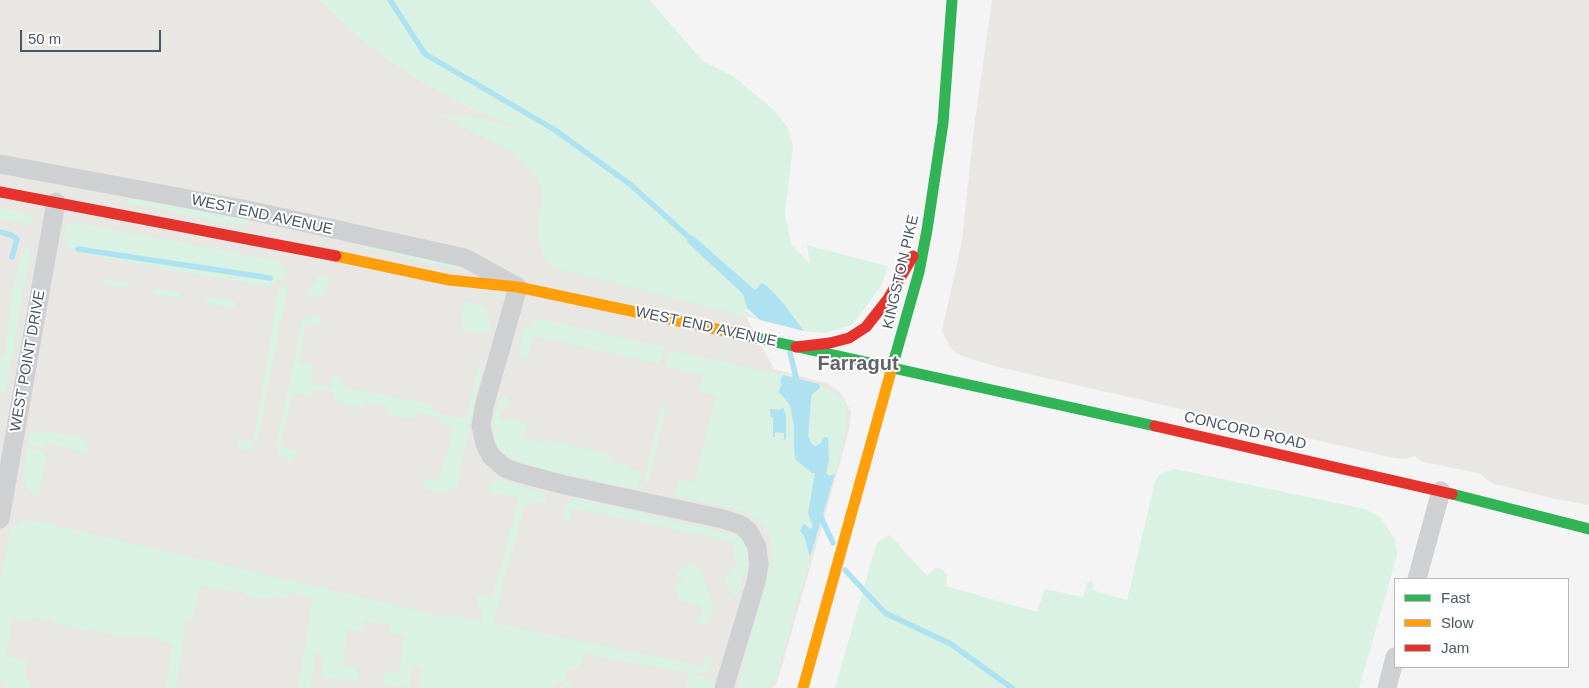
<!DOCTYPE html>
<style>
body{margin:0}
#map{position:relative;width:1589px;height:688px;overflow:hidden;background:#f4f4f4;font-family:Arial,sans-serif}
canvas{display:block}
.legend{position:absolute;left:1394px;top:578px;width:175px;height:90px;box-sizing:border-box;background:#fff;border:1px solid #b7bbc0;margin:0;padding:6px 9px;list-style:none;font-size:15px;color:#4a5661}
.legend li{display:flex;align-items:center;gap:10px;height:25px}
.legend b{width:25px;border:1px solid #b7bbc0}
.scale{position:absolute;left:20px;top:30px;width:141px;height:22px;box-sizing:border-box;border:2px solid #4a5661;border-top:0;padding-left:6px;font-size:15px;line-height:18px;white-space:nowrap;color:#4a5661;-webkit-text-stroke:4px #fff;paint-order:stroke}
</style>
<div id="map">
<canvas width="1589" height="688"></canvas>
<ul class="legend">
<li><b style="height:6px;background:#30b455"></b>Fast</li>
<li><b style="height:6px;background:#ff9f0a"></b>Slow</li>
<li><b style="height:6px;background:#e5322d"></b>Jam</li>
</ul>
<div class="scale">50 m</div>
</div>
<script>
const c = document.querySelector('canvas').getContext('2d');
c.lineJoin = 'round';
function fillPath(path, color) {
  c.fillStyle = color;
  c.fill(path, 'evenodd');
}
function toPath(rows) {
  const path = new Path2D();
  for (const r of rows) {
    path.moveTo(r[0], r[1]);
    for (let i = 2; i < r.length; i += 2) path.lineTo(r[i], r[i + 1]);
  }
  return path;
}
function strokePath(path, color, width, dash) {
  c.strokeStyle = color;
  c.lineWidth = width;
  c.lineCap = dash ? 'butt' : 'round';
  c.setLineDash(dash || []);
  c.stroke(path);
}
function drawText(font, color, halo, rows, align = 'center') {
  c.font = font + ' Arial,sans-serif';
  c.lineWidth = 4;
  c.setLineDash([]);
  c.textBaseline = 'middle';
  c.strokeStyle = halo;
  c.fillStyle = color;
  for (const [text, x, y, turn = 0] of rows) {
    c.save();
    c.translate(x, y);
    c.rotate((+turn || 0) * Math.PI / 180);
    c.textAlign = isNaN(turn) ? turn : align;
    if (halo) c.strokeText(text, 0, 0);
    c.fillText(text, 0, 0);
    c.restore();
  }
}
const commercial = toPath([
 [0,0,320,0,365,42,414,77,473,109,524,129,743,310,774,369,826,383,840,392,851,411,849,431,778,680,775,686,772,688,0,688],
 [992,0,1589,0,1589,505,1550,498,1495,484,1487,480,1481,474,1420,461,1415,456,1405,459,1394,458,998,367,962,356,954,351,950,347,942,331,962,240,974,128]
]);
const green = toPath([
 [320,0,651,0,652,3,703,61,733,76,776,112,788,128,793,147,785,213,791,244,810,264,807,245,888,266,881,286,852,325,825,333,804,331,784,304,758,310,744,310,760,320,553,268,546,260,540,246,538,225,543,194,538,178,518,156,441,115,468,116,520,128,473,109,414,77,365,42],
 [130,198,249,220,249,222,244,227,124,202],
 [0,208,30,214,33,219,34,226,0,218],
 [72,222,279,261,287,275,268,287,79,253,72,250,62,238,67,225],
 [364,244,457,265,460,270,362,248],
 [31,247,7,386,6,392,0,393,0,356,4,358,12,294,23,250],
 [319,276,330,278,327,291,320,297,314,297,310,295,307,291],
 [104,279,128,283,130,285,127,289,104,284,103,282],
 [288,285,257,442,248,451,241,450,237,446,239,442,245,440,254,442,278,291],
 [156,289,180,293,183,296,180,299,154,294,152,292],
 [210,298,234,301,238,303,235,307,230,308,208,304,205,302,206,299],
 [465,301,485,306,491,326,488,333,477,334,467,331,463,327,461,319],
 [313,316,319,318,322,322,320,324,306,322,299,362,309,364,313,367,311,383,330,388,334,373,336,373,341,382,348,388,429,404,432,406,433,412,466,419,480,362,482,361,483,364,460,469,459,480,454,490,443,493,424,489,422,484,427,477,439,480,454,427,440,424,439,417,418,412,417,418,412,419,391,415,388,412,387,406,365,402,361,408,337,402,334,399,334,393,313,389,310,395,308,396,293,393,280,446,296,451,295,458,290,461,280,457,276,447,302,322,306,317],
 [537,318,664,347,660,364,533,336,527,361,521,358,519,348,522,334,526,327],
 [669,350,783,375,780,381,782,386,780,387,779,392,790,405,794,426,794,450,796,460,812,473,816,473,808,513,813,527,810,529,804,524,800,530,805,538,810,557,777,674,770,688,739,688,738,684,769,569,773,550,770,536,759,520,742,511,678,497,675,492,680,479,695,482,716,396,699,392,703,376,665,366],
 [772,408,780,410,783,408,786,416,786,439,784,439,784,433,775,432,773,436,773,417,770,416],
 [819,384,832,390,844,400,847,413,847,426,835,474,829,476,826,473,829,460,829,441,822,438,821,443,816,446,811,443,808,435,811,399,812,394,820,388],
 [503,396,507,396,510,398,510,405,507,404,504,406,500,416,502,421,507,421,508,418,527,423,524,438,545,442,546,439,610,454,609,460,630,465,629,469,642,471,637,490,555,472,511,460,497,447,494,437,495,415,499,402],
 [662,404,666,406,666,408,649,478,646,485,642,489],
 [40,430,83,438,88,443,87,453,46,443,45,448,28,444,30,436],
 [27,448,44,452,44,454,47,455,38,498,28,489,22,477],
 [1175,469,1365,509,1380,517,1395,539,1397,555,1359,688,835,688,876,545,879,541,890,535,927,576,935,568,941,569,947,574,946,586,1037,612,1045,589,1083,597,1087,583,1092,581,1094,585,1092,590,1127,600,1155,482,1159,475,1166,471],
 [500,479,542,492,546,496,546,501,527,505,524,508,493,623,702,666,706,656,710,657,712,660,709,669,704,673,694,674,714,680,713,688,686,688,689,673,583,654,580,668,577,670,567,669,564,681,573,682,572,685,567,686,556,681,554,688,419,688,422,666,412,666,410,688,383,684,385,671,399,673,404,636,390,634,390,625,364,621,363,631,347,630,343,666,357,668,356,673,359,674,358,682,322,677,324,655,315,653,311,688,298,688,313,598,290,593,288,598,276,597,276,600,245,595,245,593,200,586,192,622,186,621,176,687,177,688,166,688,172,644,158,642,156,638,135,635,131,638,74,628,54,624,53,621,32,618,29,620,13,618,5,656,26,660,25,673,31,688,5,688,0,680,0,583,11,528,22,520,41,522,451,618,453,614,481,622,482,614,475,595,492,598,519,498,491,492,489,489,490,483],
 [579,498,739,536,746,541,750,553,741,590,734,596,731,595,724,579,726,575,736,567,732,542,578,509,571,511,571,519,566,519,564,516,564,506,572,500],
 [693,564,699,567,713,605,712,616,705,625,699,625,696,622,696,620,704,611,697,605,680,601,675,590,682,580,682,578,677,578,676,573,688,565]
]);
const water = toPath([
 [692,235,755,290,762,283,767,286,784,304,804,331,760,320,747,308,743,294,687,242],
 [783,375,819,384,820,388,812,394,811,399,808,435,811,443,815,446,821,443,824,437,828,438,829,460,826,473,829,476,835,474,810,557,805,538,800,530,804,524,810,529,813,527,808,513,815,473,812,473,796,460,794,450,794,426,790,405,779,392,780,387,782,386,780,381],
 [783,407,786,416,786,439,784,440,784,433,775,432,775,437,773,437,773,418,770,416,770,409,780,410]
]);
const stream = toPath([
 [390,0,425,54,555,130,631,185,695,243],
 [0,232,11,235,17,239,12,257],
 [78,249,270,278],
 [790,353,798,385],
 [819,513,833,543],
 [845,570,885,613,951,644,1012,688]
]);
const street = toPath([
 [0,164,248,210,465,258,518,287,484,407,481,425,485,444,491,456,505,468,519,473,565,485,723,519,741,525,749,532,757,547,759,565,756,582,724,688],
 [0,519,56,202],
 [1417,579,1441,491],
 [1387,688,1395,657]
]);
const fast = toPath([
 [730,332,1155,426],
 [893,364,919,272,927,230,943,123,952,0],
 [1452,494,1589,529]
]);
const slow = toPath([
 [336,256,449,280,518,287,730,332],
 [803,688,893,364]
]);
const jam = toPath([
 [0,192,336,256],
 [796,347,830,343,849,338,866,327,888,299,913,256],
 [1155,426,1452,494]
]);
const streetNames = [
 ["WEST END AVENUE",262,215,12],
 ["KINGSTON PIKE",901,272,-77],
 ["WEST END AVENUE",706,327,12],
 ["WEST POINT DRIVE",28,361,-80],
 ["CONCORD ROAD",1245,431,13]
];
const districtNames = [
 ["Farragut",858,364]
];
fillPath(commercial, '#e8e7e3');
fillPath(green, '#d9f2e3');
fillPath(water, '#aee2f0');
strokePath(stream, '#aee2f0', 5.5);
strokePath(street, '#ced0d2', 19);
strokePath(fast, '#30b455', 11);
strokePath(slow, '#ff9f0a', 11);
strokePath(jam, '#e5322d', 11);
drawText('15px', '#4a5661', '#fff', streetNames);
drawText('bold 20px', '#5f6368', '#fff', districtNames);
</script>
